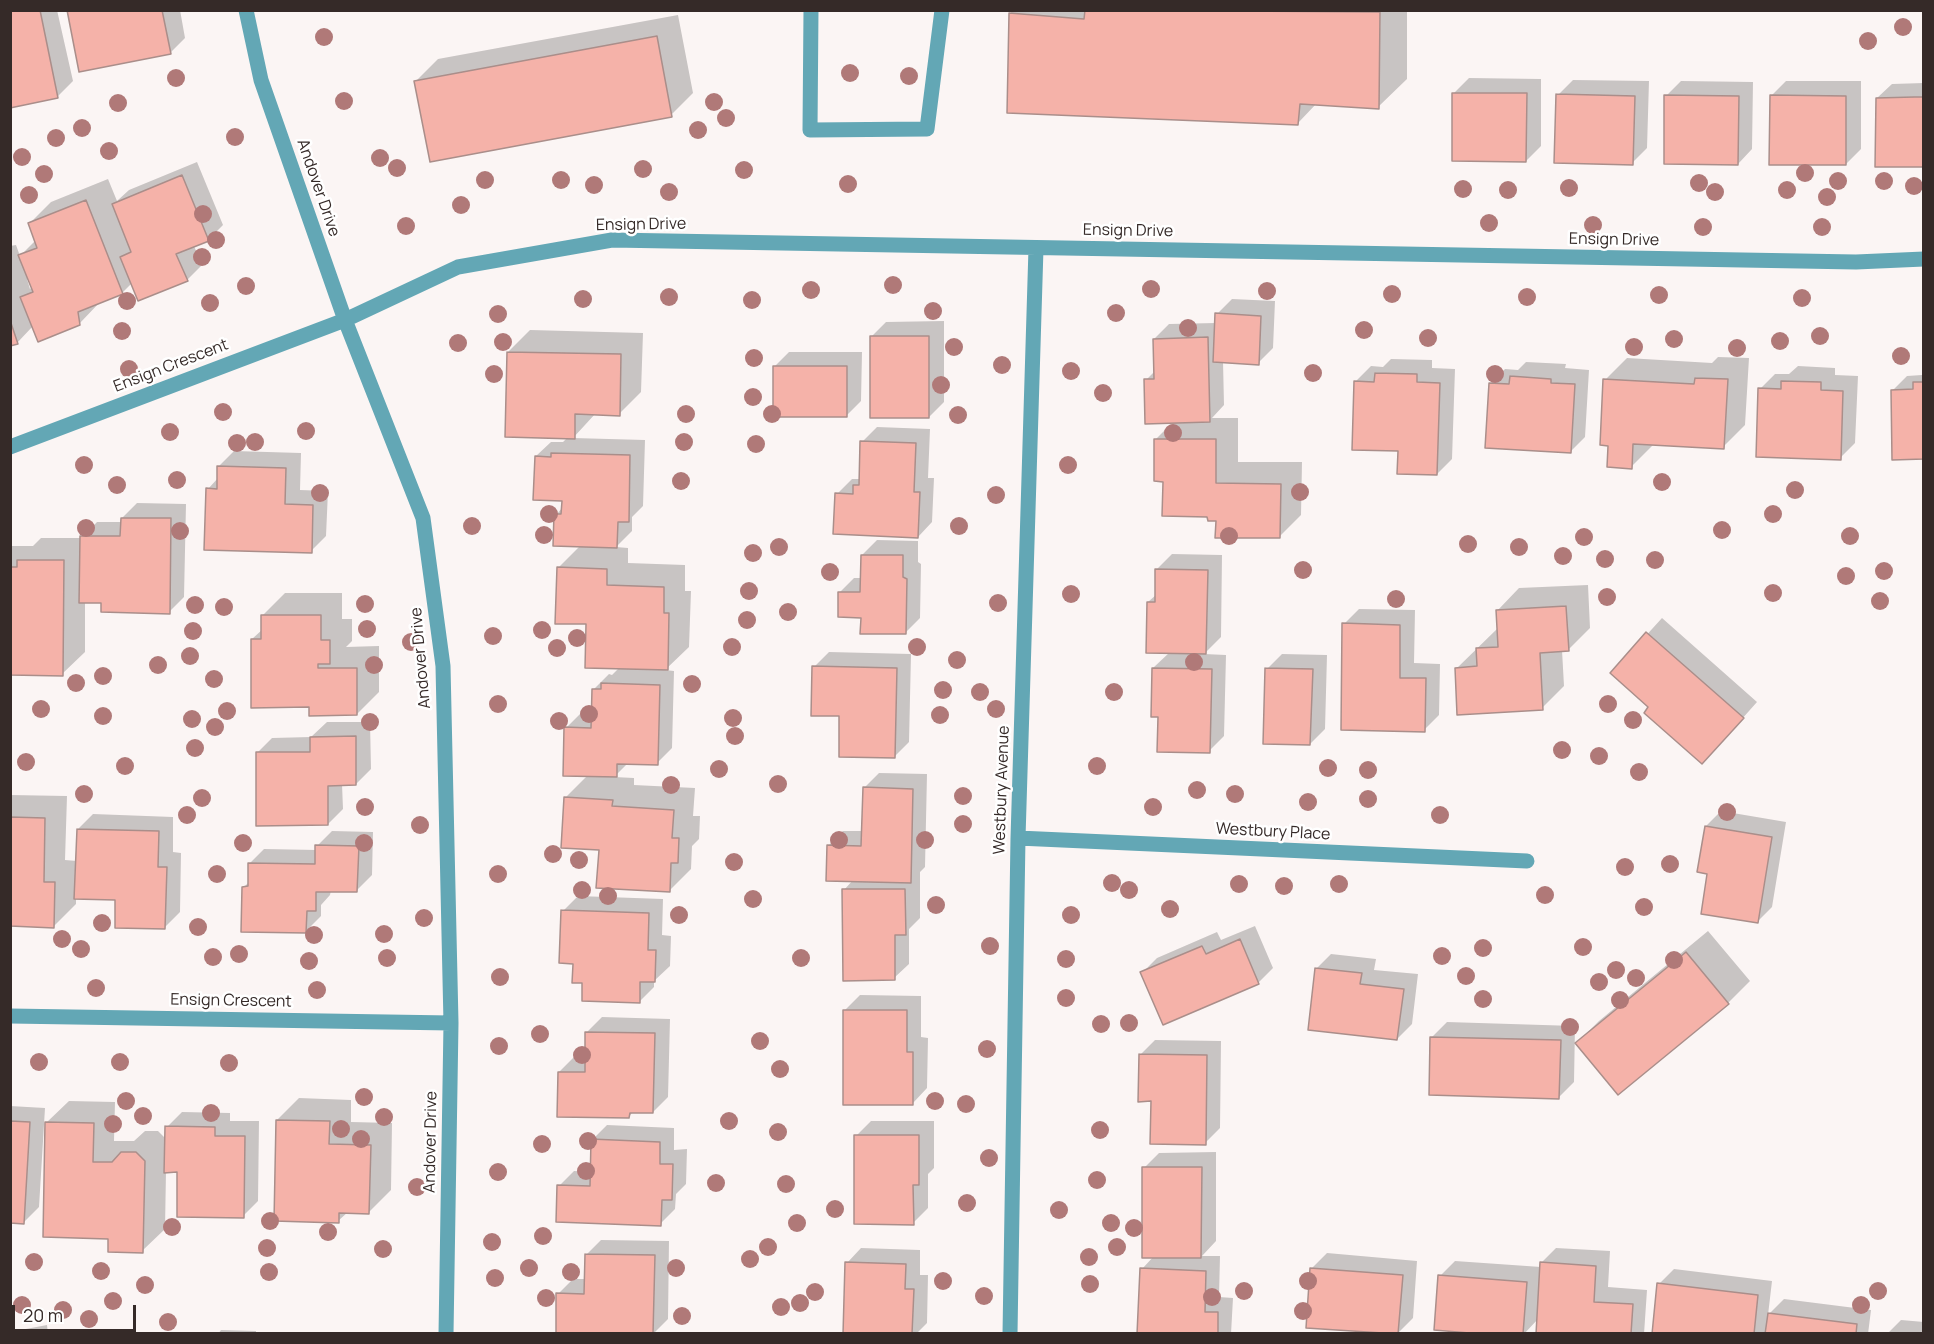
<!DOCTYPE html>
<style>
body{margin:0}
#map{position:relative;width:1934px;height:1344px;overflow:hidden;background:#fbf5f4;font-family:Manrope,sans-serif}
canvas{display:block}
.frame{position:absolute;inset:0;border:12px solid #352a28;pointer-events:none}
.scale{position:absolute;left:12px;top:1305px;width:124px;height:27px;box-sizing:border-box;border:3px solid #352a28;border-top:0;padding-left:8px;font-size:18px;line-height:21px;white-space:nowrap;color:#352a28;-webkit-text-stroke:4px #fff;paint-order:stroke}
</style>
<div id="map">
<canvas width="1934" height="1344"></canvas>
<div class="frame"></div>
<div class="scale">20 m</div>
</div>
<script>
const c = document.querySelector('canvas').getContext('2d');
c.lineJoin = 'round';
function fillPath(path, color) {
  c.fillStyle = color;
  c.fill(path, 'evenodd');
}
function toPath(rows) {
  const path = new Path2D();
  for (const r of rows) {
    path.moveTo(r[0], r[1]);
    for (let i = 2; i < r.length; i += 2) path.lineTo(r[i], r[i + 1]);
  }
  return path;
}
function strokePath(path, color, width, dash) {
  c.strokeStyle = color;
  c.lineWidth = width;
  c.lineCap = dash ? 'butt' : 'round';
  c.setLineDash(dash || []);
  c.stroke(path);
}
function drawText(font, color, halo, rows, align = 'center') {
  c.font = font + ' Manrope,sans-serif';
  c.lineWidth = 5;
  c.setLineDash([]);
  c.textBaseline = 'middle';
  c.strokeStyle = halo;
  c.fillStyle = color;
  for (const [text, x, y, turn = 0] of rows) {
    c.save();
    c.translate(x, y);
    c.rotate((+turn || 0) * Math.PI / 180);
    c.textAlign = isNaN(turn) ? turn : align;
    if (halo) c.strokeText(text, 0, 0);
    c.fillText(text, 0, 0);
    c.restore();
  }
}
const shadow = toPath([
 [10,10,57,10,73,81,58,96,10,106],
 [68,10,180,10,185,38,170,53],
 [1013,10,1407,10,1407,79,1378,107,1317,103,1298,123,1010,14],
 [678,15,693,93,671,115,416,81,438,59],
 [1469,78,1541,79,1541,146,1526,161,1454,93],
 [1573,80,1649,81,1647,148,1632,163,1558,95],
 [1681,81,1753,82,1752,149,1738,164,1666,96],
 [1786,81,1861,81,1861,149,1846,164,1771,96],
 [1924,83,1924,165,1877,98,1892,84],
 [197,162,223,225,208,240,194,246,202,265,187,280,132,283,123,292,101,301,79,324,33,326,17,343,10,345,10,246,16,245,20,256,36,240,29,224,51,202,108,179,117,201,129,190],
 [29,278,32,287,30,289,27,279],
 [1232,299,1275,301,1273,348,1258,363,1223,361,1224,405,1212,418,1238,418,1238,462,1302,462,1301,515,1279,537,1209,516,1164,480,1156,439,1174,421,1146,380,1155,371,1154,339,1169,324,1216,323,1217,314],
 [944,321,944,402,929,417,871,337,886,322],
 [530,330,643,333,641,392,619,414,596,413,573,438,645,440,643,506,632,517,632,531,616,547,628,548,628,563,685,565,685,591,691,591,689,647,665,670,674,671,672,748,657,763,629,762,614,777,634,778,634,785,695,788,693,816,700,816,699,839,692,846,691,869,669,891,600,849,565,798,588,775,566,728,581,713,593,713,594,689,609,674,612,675,620,667,587,623,558,568,581,545,556,515,563,507,563,500,536,456,551,442,563,442,568,437,508,352],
 [789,352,862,352,861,401,846,416,774,367],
 [1718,357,1749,358,1745,425,1723,447,1653,445,1631,467,1605,380,1627,358,1712,363],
 [1391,359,1432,360,1432,368,1455,369,1452,459,1437,474,1399,450,1356,381,1371,366,1383,367],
 [1526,362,1566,364,1565,368,1589,370,1585,437,1570,452,1490,384,1505,369,1518,370],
 [1798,366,1835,368,1835,375,1858,376,1855,443,1840,458,1760,389,1775,374,1789,374],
 [1924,373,1924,457,1892,391,1907,376,1922,375],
 [877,427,930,429,928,478,934,478,932,522,918,537,837,494,852,479,860,479,862,442],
 [234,451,301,453,300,490,328,491,326,536,311,551,208,489,218,478,219,466],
 [137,503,186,504,184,597,169,612,102,602,85,601,85,652,62,674,11,674,10,546,33,546,41,538,82,538,97,522,122,522,122,518],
 [877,540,918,541,918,562,921,564,920,618,905,633,863,616,839,593,854,578,862,578,862,555],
 [1172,554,1222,555,1221,637,1204,654,1226,655,1224,736,1209,751,1159,716,1153,668,1170,652,1148,602,1157,594,1157,569],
 [1588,585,1590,628,1568,650,1562,650,1564,686,1542,708,1456,669,1498,628,1497,611,1519,588],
 [285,593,342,593,342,619,352,619,352,641,346,647,379,646,379,692,357,714,310,706,252,639,263,629,263,615],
 [1359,609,1415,610,1414,663,1440,664,1439,715,1424,730,1344,624],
 [1662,618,1757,702,1717,747,1650,707,1612,673],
 [829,652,911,654,909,742,894,757,841,715,814,667],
 [1282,654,1327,655,1325,729,1310,744,1267,669],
 [327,722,370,722,371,769,356,784,342,784,343,809,328,824,257,753,272,738,311,737],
 [879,773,927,774,925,867,920,872,920,918,909,929,909,964,894,978,844,890,853,880,828,846,843,831,863,831,864,788],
 [10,795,67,796,65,860,77,861,78,829,93,814,173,817,173,852,181,853,180,912,165,927,117,899,76,897,76,904,54,926,10,925],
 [1721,811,1786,822,1772,907,1757,922,1706,826],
 [332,831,373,832,372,875,357,890,331,890,330,895,321,905,321,916,306,931,244,887,249,882,249,864,264,849,317,850,317,846],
 [578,896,663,899,662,935,671,936,670,966,654,981,654,987,639,1002,575,962,563,911],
 [1255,926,1273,968,1258,983,1142,973,1157,958,1217,932,1221,940],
 [1708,931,1750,981,1728,1003,1577,1043,1599,1021],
 [1331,954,1376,959,1374,970,1418,974,1412,1024,1397,1039,1316,969],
 [860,995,921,996,921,1037,928,1038,927,1088,913,1103,845,1010],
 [602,1017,670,1019,668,1097,653,1112,634,1111,628,1117,559,1072,574,1057,586,1058,587,1032],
 [1447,1022,1575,1026,1574,1082,1559,1097,1432,1037],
 [1155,1040,1221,1041,1220,1128,1205,1143,1140,1055],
 [299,1098,351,1100,351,1122,392,1123,391,1190,369,1212,348,1212,338,1221,277,1120],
 [69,1101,115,1102,114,1141,134,1141,145,1131,158,1131,166,1139,167,1127,182,1112,230,1113,230,1121,259,1121,258,1201,243,1216,179,1171,166,1171,165,1229,142,1251,109,1237,46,1123],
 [10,1106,45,1108,39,1207,24,1222,10,1222],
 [871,1121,934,1121,934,1168,928,1174,928,1208,913,1223,856,1136],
 [607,1125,674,1128,674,1150,687,1149,686,1184,676,1194,675,1209,660,1224,559,1186,574,1171,592,1172,592,1140],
 [1216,1152,1216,1241,1202,1256,1220,1256,1219,1297,1233,1298,1231,1334,1139,1334,1142,1269,1154,1256,1144,1168,1159,1153],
 [601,1240,669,1241,668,1319,653,1334,557,1334,558,1294,573,1279,586,1279,586,1255],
 [861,1248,920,1250,920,1275,928,1275,927,1323,916,1334,845,1334,847,1263],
 [1556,1248,1610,1251,1608,1287,1647,1290,1644,1334,1537,1334,1538,1319,1524,1334,1501,1334,1440,1276,1455,1261,1541,1267,1541,1263],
 [1327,1253,1417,1261,1413,1318,1398,1333,1312,1268],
 [1674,1269,1772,1281,1768,1315,1784,1299,1871,1310,1868,1334,1653,1334,1659,1284],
 [1901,1320,1924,1322,1924,1334,1887,1334],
 [47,1325,48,1334,10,1334,10,1332],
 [221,1330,256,1331,256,1334,218,1334]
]);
const building = toPath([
 [10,10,40,10,58,98,10,108,10,10],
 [67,10,162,10,171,54,79,72,67,10],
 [1085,10,1380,12,1379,109,1300,104,1298,125,1007,113,1009,13,1084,19,1085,10],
 [657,36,672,117,430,162,414,81,657,36],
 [1452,93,1527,93,1526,162,1452,161,1452,93],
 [1556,94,1635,96,1633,165,1554,163,1556,94],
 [1664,95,1739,96,1738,165,1664,164,1664,95],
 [1770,95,1846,96,1846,165,1769,165,1770,95],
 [1914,97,1924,97,1924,167,1875,167,1876,98,1914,97],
 [182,175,209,241,176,254,188,281,138,301,120,257,131,252,112,204,182,175],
 [86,200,123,294,78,312,80,325,38,342,20,297,33,292,18,255,37,248,28,223,86,200],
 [1215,313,1261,316,1259,365,1213,362,1215,313],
 [10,320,18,344,10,346,10,320],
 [870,336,929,336,929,418,870,418,870,336],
 [1208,337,1210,422,1145,424,1144,379,1154,379,1153,339,1208,337],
 [507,352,621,354,620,416,575,414,575,439,505,437,507,352],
 [773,366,847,366,847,417,773,417,773,366],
 [1375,373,1417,374,1417,382,1440,383,1437,475,1397,474,1398,451,1352,450,1354,381,1374,382,1375,373],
 [1510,376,1551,379,1551,383,1575,384,1571,453,1485,448,1489,383,1509,384,1510,376],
 [1695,378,1728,379,1724,449,1633,444,1632,469,1607,467,1608,446,1600,445,1603,379,1694,384,1695,378],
 [1781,381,1821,382,1821,390,1843,391,1841,460,1756,457,1758,388,1781,389,1781,381],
 [1913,382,1924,382,1924,459,1892,460,1891,390,1913,389,1913,382],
 [1154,439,1216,439,1216,483,1281,484,1280,538,1215,538,1216,521,1208,521,1207,517,1162,516,1163,482,1154,481,1154,439],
 [860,441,916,443,914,492,920,492,918,538,833,534,835,493,853,494,853,485,859,485,860,441],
 [551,453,630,455,629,522,618,522,617,548,553,546,554,514,561,514,562,501,533,500,535,456,551,457,551,453],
 [217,466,286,468,285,504,313,505,312,553,204,550,206,488,217,489,217,466],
 [121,518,171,518,170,614,101,612,101,603,79,603,80,536,120,536,121,518],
 [861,555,903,555,903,577,907,579,906,634,860,634,861,618,838,617,838,592,860,592,861,555],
 [17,560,64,560,63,676,10,675,10,567,17,567,17,560],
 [557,567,607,569,607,585,664,587,664,613,669,613,668,670,585,668,586,624,555,624,557,567],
 [1155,569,1208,570,1206,654,1146,653,1147,602,1155,602,1155,569],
 [1566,606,1569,651,1540,653,1543,710,1457,715,1455,668,1477,666,1476,648,1498,647,1496,610,1566,606],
 [261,615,321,615,321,640,330,640,330,664,318,664,318,668,357,668,357,715,309,716,309,707,251,708,251,639,261,639,261,615],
 [1342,623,1400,625,1400,678,1426,678,1425,732,1341,730,1342,623],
 [1646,632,1744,718,1702,764,1644,713,1648,707,1610,673,1646,632],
 [812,666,897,668,895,758,839,757,839,716,811,716,812,666],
 [1152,668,1212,669,1210,753,1157,752,1158,717,1151,717,1152,668],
 [1265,668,1313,669,1310,745,1263,744,1265,668],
 [601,683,660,685,658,765,617,764,617,777,563,776,564,727,591,728,592,689,601,689,601,683],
 [356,736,356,785,328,786,328,825,256,826,256,752,310,752,310,737,356,736],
 [863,787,913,789,911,883,826,881,827,845,861,846,863,787],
 [564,797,613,800,612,806,674,810,672,838,679,838,678,863,671,863,670,892,596,888,599,850,561,848,564,797],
 [10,817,45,818,44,882,55,882,54,928,10,926,10,817],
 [1705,826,1772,837,1758,923,1701,914,1707,874,1697,872,1705,826],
 [77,829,159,831,158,867,167,867,165,929,115,928,115,900,74,899,77,829],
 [315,845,359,846,357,892,316,892,316,911,307,911,306,933,241,932,242,887,248,886,248,863,315,864,315,845],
 [842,889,905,889,906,935,895,935,895,980,843,981,842,889],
 [561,910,649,913,648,950,656,950,655,982,640,982,640,1003,582,1001,582,983,572,983,573,964,559,963,561,910],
 [1240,939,1259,984,1163,1025,1140,972,1202,946,1206,954,1240,939],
 [1686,952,1729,1004,1618,1095,1575,1043,1686,952],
 [1315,968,1362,973,1360,984,1404,989,1397,1040,1308,1030,1315,968],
 [843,1010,907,1010,907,1052,913,1052,913,1105,843,1105,843,1010],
 [585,1032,655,1033,653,1113,630,1113,629,1118,557,1117,558,1072,585,1072,585,1032],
 [1430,1037,1561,1040,1559,1099,1429,1095,1430,1037],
 [1139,1054,1207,1055,1206,1145,1150,1144,1151,1101,1138,1102,1139,1054],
 [276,1120,330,1121,329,1144,371,1145,369,1214,339,1213,339,1223,274,1221,276,1120],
 [10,1121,30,1122,24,1224,10,1223,10,1121],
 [45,1122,94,1123,93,1162,112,1162,121,1152,136,1152,145,1161,143,1253,108,1252,108,1239,43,1237,45,1122],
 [165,1126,215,1127,215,1136,245,1136,244,1218,177,1217,177,1172,164,1173,165,1126],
 [854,1135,919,1135,919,1185,913,1185,914,1225,854,1224,854,1135],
 [591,1139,660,1142,660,1164,673,1164,672,1200,662,1200,661,1226,556,1222,557,1185,590,1186,591,1139],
 [1142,1167,1202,1167,1201,1258,1142,1258,1142,1167],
 [585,1254,655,1255,653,1334,556,1334,556,1293,584,1294,585,1254],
 [845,1262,906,1264,905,1289,914,1289,912,1334,843,1334,845,1262],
 [1540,1262,1596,1266,1594,1302,1633,1304,1631,1334,1536,1334,1540,1262],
 [1140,1268,1206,1271,1205,1312,1218,1312,1218,1334,1137,1334,1140,1268],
 [1310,1268,1403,1275,1398,1334,1306,1328,1310,1268],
 [1438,1275,1527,1282,1523,1334,1481,1334,1434,1330,1438,1275],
 [1657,1283,1758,1295,1754,1334,1652,1334,1657,1283],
 [1768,1313,1857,1324,1856,1334,1765,1334,1768,1313]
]);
const minor = toPath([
 [246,10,261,80,345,320,423,518,443,666,451,1023,446,1334],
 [811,10,810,130,927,129,942,10],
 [10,447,345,320,458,267,612,240,1856,262,1924,259],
 [1018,838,1527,861],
 [10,1016,451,1023],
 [1010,1334,1018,838,1036,248]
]);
const trees = [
 [1903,27],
 [324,37],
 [1868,41],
 [850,73],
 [909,76],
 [176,78],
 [344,101],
 [714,102],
 [118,103],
 [726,118],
 [82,128],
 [698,130],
 [235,137],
 [56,138],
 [109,151],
 [22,157],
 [380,158],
 [397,168],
 [643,169],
 [744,170],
 [1805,173],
 [44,174],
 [485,180],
 [561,180],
 [1838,181],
 [1884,181],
 [1699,183],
 [848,184],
 [594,185],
 [1914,186],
 [1569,188],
 [1463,189],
 [1508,190],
 [1787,190],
 [669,192],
 [1715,192],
 [29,195],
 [1827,197],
 [461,205],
 [203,214],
 [1489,223],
 [1593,225],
 [406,226],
 [1703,227],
 [1822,227],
 [216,240],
 [202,257],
 [893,285],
 [246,286],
 [1151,289],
 [811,290],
 [1267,291],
 [1392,294],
 [1659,295],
 [669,297],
 [1527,297],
 [1802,298],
 [583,299],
 [752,300],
 [127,301],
 [210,303],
 [933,311],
 [1116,313],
 [498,314],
 [1188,328],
 [1364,330],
 [122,331],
 [1820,336],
 [1428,338],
 [1674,339],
 [1780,341],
 [503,342],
 [458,343],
 [954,347],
 [1634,347],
 [1737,348],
 [1901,356],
 [754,358],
 [1002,365],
 [129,369],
 [1071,371],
 [1313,373],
 [494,374],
 [1495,374],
 [941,385],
 [1103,393],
 [753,397],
 [223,412],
 [686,414],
 [772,414],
 [958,415],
 [306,431],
 [170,432],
 [1173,433],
 [255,442],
 [684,442],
 [237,443],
 [756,444],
 [84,465],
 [1068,465],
 [177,480],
 [681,481],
 [1662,482],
 [117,485],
 [1795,490],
 [1300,492],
 [320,493],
 [996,495],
 [549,514],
 [1773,514],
 [472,526],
 [959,526],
 [86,528],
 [1722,530],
 [180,531],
 [544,535],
 [1229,536],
 [1850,536],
 [1584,537],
 [1468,544],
 [779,547],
 [1519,547],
 [753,553],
 [1563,556],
 [1605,559],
 [1655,560],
 [1303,570],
 [1884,571],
 [830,572],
 [1846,576],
 [749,591],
 [1773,593],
 [1071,594],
 [1607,597],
 [1396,599],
 [1880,601],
 [998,603],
 [365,604],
 [195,605],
 [224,607],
 [788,612],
 [747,620],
 [367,629],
 [542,630],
 [193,631],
 [493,636],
 [577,638],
 [411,642],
 [732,647],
 [917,647],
 [557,648],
 [190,656],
 [957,660],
 [1194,662],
 [158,665],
 [374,665],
 [103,676],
 [214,679],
 [76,683],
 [692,684],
 [943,690],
 [980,692],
 [1114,692],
 [498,704],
 [1608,704],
 [41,709],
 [996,709],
 [227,711],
 [589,714],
 [940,715],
 [103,716],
 [733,718],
 [192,719],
 [1633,720],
 [559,721],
 [370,722],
 [215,727],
 [735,736],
 [195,748],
 [1562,750],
 [1599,756],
 [26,762],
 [125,766],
 [1097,766],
 [1328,768],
 [719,769],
 [1368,770],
 [1639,772],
 [778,784],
 [671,785],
 [1197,790],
 [84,794],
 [1235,794],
 [963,796],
 [202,798],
 [1368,799],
 [1308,802],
 [365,807],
 [1153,807],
 [1727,812],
 [187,815],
 [1440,815],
 [963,824],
 [420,825],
 [839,840],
 [925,840],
 [243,843],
 [364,843],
 [553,854],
 [579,860],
 [734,862],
 [1670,864],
 [1625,867],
 [217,874],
 [498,874],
 [1112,883],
 [1239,884],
 [1339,884],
 [1284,886],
 [582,890],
 [1129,890],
 [1545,895],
 [608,896],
 [753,899],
 [936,905],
 [1644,907],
 [1170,909],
 [679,915],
 [1071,915],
 [424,918],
 [102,923],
 [198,927],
 [384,934],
 [314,935],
 [62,939],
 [990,946],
 [1583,947],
 [1483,948],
 [81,949],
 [239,954],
 [1442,956],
 [213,957],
 [387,958],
 [801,958],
 [1066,959],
 [1674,960],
 [309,961],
 [1616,970],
 [1466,976],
 [500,977],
 [1636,978],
 [1599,982],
 [96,988],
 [317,990],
 [1066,998],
 [1483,999],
 [1620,1000],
 [1129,1023],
 [1101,1024],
 [1570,1027],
 [540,1034],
 [760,1041],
 [499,1046],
 [987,1049],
 [582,1055],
 [39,1062],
 [120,1062],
 [229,1063],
 [780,1069],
 [364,1097],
 [126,1101],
 [935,1101],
 [966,1104],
 [211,1113],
 [143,1116],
 [384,1117],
 [729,1121],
 [113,1124],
 [341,1129],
 [1100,1130],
 [778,1132],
 [361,1139],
 [588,1141],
 [542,1144],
 [989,1158],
 [586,1171],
 [498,1172],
 [1097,1180],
 [716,1183],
 [786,1184],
 [417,1187],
 [967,1203],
 [835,1209],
 [1059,1210],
 [270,1221],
 [797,1223],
 [1111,1223],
 [172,1227],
 [1134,1228],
 [328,1232],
 [543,1236],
 [492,1242],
 [768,1247],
 [1117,1247],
 [267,1248],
 [383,1249],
 [1089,1257],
 [750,1259],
 [34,1262],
 [529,1268],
 [676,1268],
 [101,1271],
 [269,1272],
 [571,1272],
 [495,1278],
 [943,1281],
 [1308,1281],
 [1090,1284],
 [145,1285],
 [1244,1291],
 [1878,1291],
 [815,1292],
 [984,1296],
 [1212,1297],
 [546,1298],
 [113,1301],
 [800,1303],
 [22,1305],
 [1861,1305],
 [781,1307],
 [63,1310],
 [1303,1311],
 [682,1316],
 [89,1319],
 [168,1322]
];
const streetNames = [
 ["Andover Drive",318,188,71],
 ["Ensign Drive",641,225,-1],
 ["Ensign Drive",1128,231,1],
 ["Ensign Drive",1614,240,1],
 ["Ensign Crescent",171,366,-21],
 ["Andover Drive",421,658,-95],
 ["Westbury Avenue",1002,790,-88],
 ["Westbury Place",1273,832,3],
 ["Ensign Crescent",231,1001,1],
 ["Andover Drive",431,1142,-89]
];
fillPath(shadow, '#0003');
fillPath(building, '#f5b2a9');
strokePath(building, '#aa8e8a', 1.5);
strokePath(minor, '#63a7b5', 15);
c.fillStyle = '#b07978';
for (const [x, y] of trees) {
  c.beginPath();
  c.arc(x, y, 9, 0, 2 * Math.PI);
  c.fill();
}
drawText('16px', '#352a28', '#fff', streetNames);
</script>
